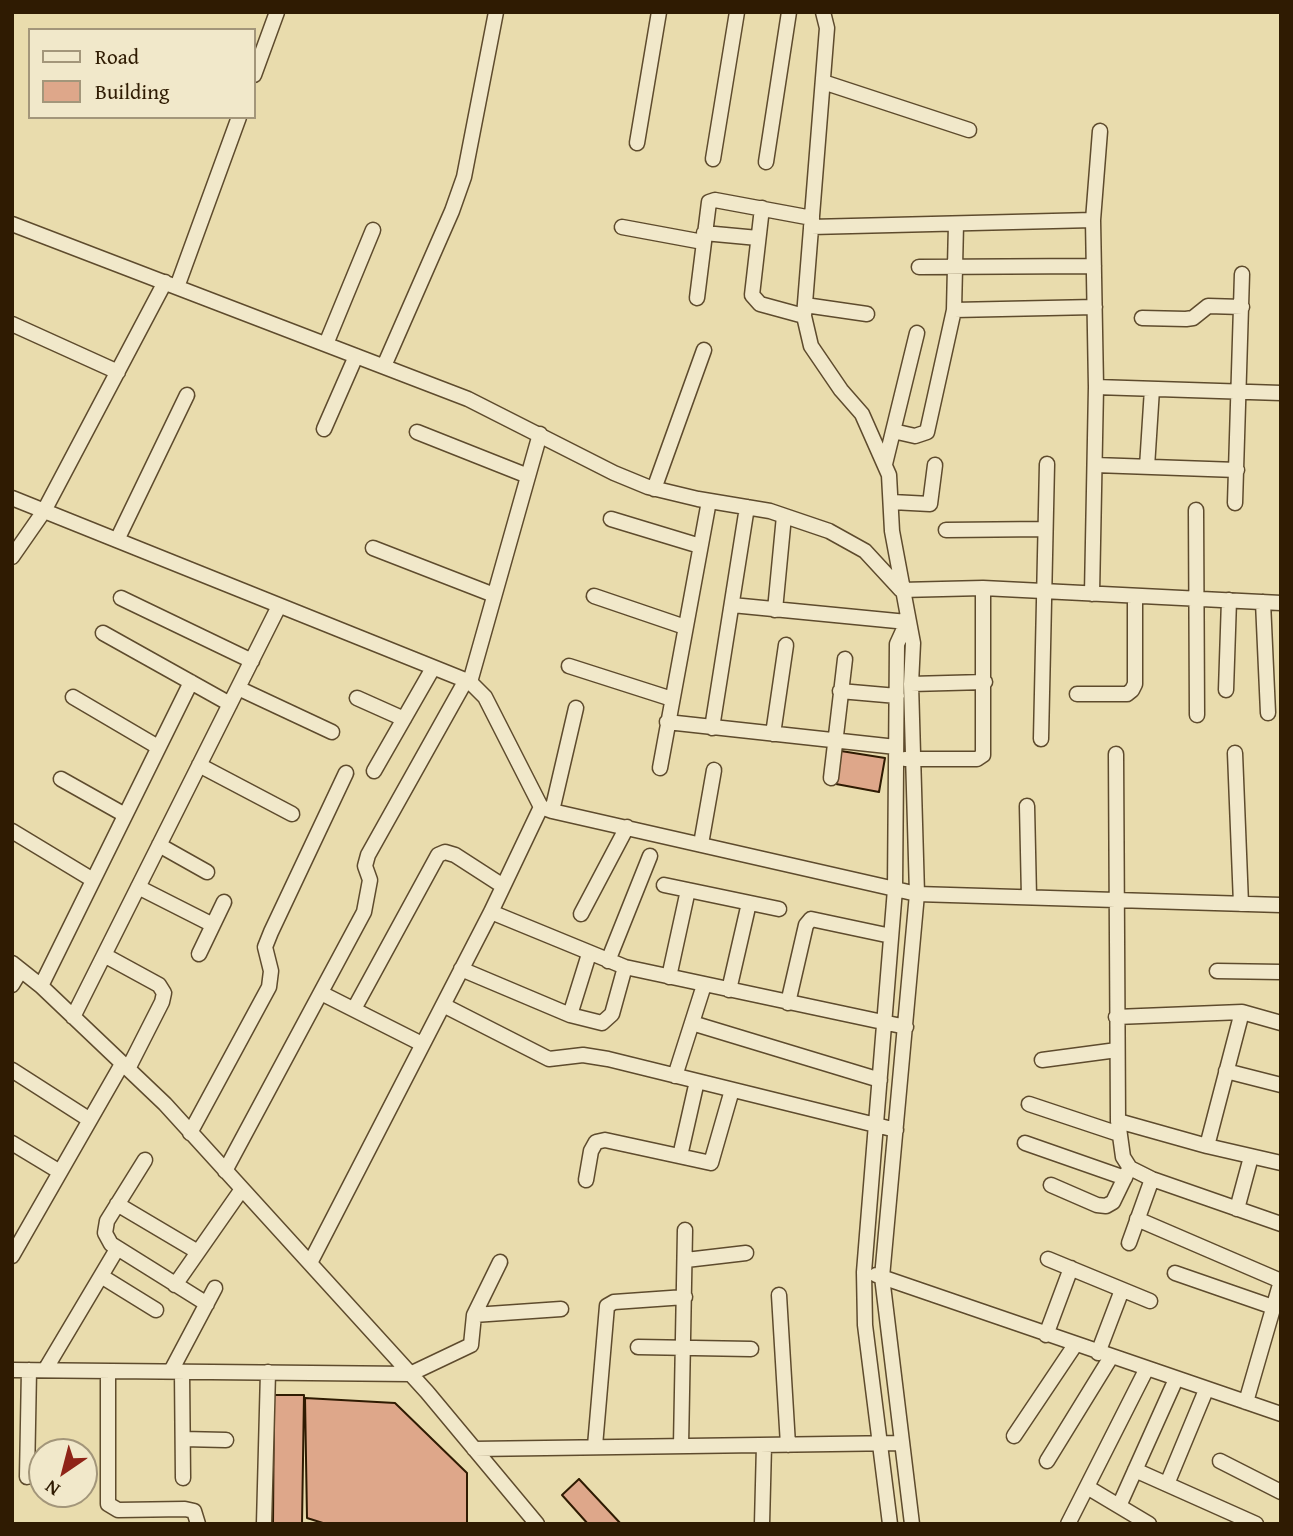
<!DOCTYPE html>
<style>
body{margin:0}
#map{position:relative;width:1293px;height:1536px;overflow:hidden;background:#e9dcad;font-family:"Gentium Book Plus",serif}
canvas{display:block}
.frame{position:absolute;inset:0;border:14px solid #2f1b02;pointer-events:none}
.legend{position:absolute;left:28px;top:28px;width:228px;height:91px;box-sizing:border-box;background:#f1e8ca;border:2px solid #a3967a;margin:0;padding:9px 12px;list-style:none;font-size:21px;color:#2f1b02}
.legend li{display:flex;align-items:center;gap:14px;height:35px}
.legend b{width:35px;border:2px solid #a3967a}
.north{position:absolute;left:28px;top:1438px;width:70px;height:70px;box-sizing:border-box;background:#f1e8ca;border:2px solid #a3967a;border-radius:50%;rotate:215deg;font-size:19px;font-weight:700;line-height:28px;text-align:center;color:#2f1b02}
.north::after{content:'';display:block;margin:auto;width:24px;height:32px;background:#8f2418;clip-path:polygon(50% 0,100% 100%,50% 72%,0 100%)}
</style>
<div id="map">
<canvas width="1293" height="1536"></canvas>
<div class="frame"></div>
<ul class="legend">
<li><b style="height:9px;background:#f1e8ca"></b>Road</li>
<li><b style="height:19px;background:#dea78a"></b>Building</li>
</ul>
<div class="north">N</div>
</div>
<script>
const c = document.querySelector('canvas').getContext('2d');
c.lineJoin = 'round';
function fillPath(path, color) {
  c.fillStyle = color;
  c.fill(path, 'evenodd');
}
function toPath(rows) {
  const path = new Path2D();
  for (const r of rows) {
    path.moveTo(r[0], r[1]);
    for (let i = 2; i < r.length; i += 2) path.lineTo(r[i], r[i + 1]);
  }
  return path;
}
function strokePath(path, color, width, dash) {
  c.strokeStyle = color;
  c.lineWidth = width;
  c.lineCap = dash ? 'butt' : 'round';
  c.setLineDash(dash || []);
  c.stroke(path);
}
const building = toPath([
 [841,751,885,758,879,792,836,784,841,751],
 [274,1395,304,1395,302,1524,273,1524,274,1395],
 [305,1398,395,1403,467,1473,467,1524,326,1524,307,1518,305,1398],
 [579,1479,621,1524,588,1524,562,1495,579,1479]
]);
const minor = toPath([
 [823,12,827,28,804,316,811,346,841,390,862,414,889,475,892,531,913,643,911,684,917,894,882,1277,912,1524],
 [254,75,277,12],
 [823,82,969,130],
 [637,143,659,12],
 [713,159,737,12],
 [766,162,789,12],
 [762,208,752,295,760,304,804,316],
 [1093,220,1100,131],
 [12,224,468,399,614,473,648,487,698,499,770,511,829,531,865,551,901,590,983,588,1281,603],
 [622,227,703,242],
 [811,227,1093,220,1096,387,1092,594],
 [704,233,758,238],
 [919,267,1094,266],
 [177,287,239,117],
 [697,298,709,202,715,200,812,218],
 [805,305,867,314],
 [954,310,1095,307],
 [1142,318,1186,319,1193,318,1208,306,1242,307],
 [12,324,118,372],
 [326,344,373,230],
 [384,366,452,211,464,177,496,12],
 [1096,387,1281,393],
 [324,429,356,356],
 [893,431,915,436,927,432,954,310,956,224],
 [417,432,528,476],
 [885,464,917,333],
 [1095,465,1237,470],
 [1147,467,1152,389],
 [654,489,704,350],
 [12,498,470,682,485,697,541,807,552,811,917,894,1281,905],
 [892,502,930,504,935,465],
 [1235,503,1242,274],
 [1196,510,1197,715],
 [611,519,700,546],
 [946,530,1045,529],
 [117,540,187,395],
 [373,548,494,595],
 [12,557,44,511,165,282],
 [594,596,685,627],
 [121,598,252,661],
 [1263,602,1268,713],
 [732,605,907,622],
 [775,610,784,516],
 [103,633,230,704],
 [569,666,672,699],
 [470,682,540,434],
 [911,684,985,682],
 [238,688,332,732],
 [1226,690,1229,600],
 [840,691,897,696],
 [1077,694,1127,694,1132,690,1135,684,1135,596],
 [73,697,158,747],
 [357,698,404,719],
 [667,722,896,747],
 [712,728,747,507],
 [773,734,786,645],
 [1041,739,1047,464],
 [1235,753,1241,904],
 [1116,754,1118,1121,1123,1157,1130,1168,1152,1179,1281,1224],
 [905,759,977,759,983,755,983,588],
 [199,765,292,814],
 [660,768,709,501],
 [374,771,433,668],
 [831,778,845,659],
 [61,779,125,815],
 [1027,806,1029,897],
 [552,811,576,708],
 [12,831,93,880],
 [701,844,714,770],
 [159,845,207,872],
 [664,885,779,909],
 [138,887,213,925],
 [491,912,625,967,906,1027],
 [581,914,627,827],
 [199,954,224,902],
 [104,955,159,985,164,993,162,1002,128,1069],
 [608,961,650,856],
 [12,963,41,986,165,1104,427,1392,537,1524],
 [461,969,570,1015,602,1023,612,1014,625,967],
 [1217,971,1281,972],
 [669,977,688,890],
 [12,985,21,970],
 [41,986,191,682],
 [729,990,749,903],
 [321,993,422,1044],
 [788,1003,806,925,811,919,891,936],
 [443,1005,549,1059,583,1055,608,1059,896,1130],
 [354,1009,438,855,445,852,455,855,503,886],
 [570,1015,589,954],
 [73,1017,279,606],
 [1116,1017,1242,1012,1281,1023],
 [692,1023,880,1080],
 [1042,1060,1117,1050],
 [12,1070,90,1120],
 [1226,1071,1281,1085],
 [675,1076,704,985],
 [1029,1104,1119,1134],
 [1118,1121,1207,1146,1281,1163],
 [190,1133,269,987,271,971,265,947,271,932,346,773],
 [12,1143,60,1172],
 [1025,1143,1125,1178],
 [1207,1146,1242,1012],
 [680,1156,697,1081],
 [145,1160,107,1221,105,1233,111,1244,207,1304],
 [225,1171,364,912,370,880,365,866,368,855,466,680],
 [586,1180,591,1151,596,1142,605,1140,711,1163,732,1090],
 [1051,1185,1097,1205,1106,1206,1113,1202,1129,1169],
 [117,1204,198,1252],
 [1237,1209,1251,1157],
 [1137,1219,1281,1281],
 [1129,1243,1152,1179],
 [12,1256,122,1064],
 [1048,1259,1150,1301],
 [686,1260,746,1253],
 [310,1263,491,912,541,807],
 [1175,1273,1273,1307],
 [876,1275,1281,1414],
 [101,1276,156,1310],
 [175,1285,242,1189],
 [779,1295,788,1445],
 [474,1315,561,1309],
 [1046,1335,1071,1268],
 [638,1347,751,1349],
 [1098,1353,1122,1290],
 [12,1370,410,1374,471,1345,474,1315,500,1262],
 [45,1370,117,1249],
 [108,1371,108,1504,118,1510,185,1509,194,1511,198,1524],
 [171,1371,215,1288],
 [182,1372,183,1478],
 [1246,1402,1281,1281],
 [1014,1436,1075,1345],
 [183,1439,226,1440],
 [595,1446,607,1306,614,1302,685,1297],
 [681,1446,685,1230],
 [474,1449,902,1443],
 [1047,1461,1111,1357],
 [1220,1461,1281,1492],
 [1135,1470,1256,1524],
 [27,1477,29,1370],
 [1167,1484,1206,1390],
 [1087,1487,1149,1524],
 [1119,1506,1176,1379],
 [264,1524,268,1372],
 [762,1524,764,1445],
 [890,1524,865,1325,864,1272,895,889,897,644,907,622],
 [1068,1524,1146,1370]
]);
fillPath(building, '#dea78a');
strokePath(building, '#2f1b02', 2);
strokePath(minor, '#5e4b2d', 17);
strokePath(minor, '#f1e8ca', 14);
</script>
